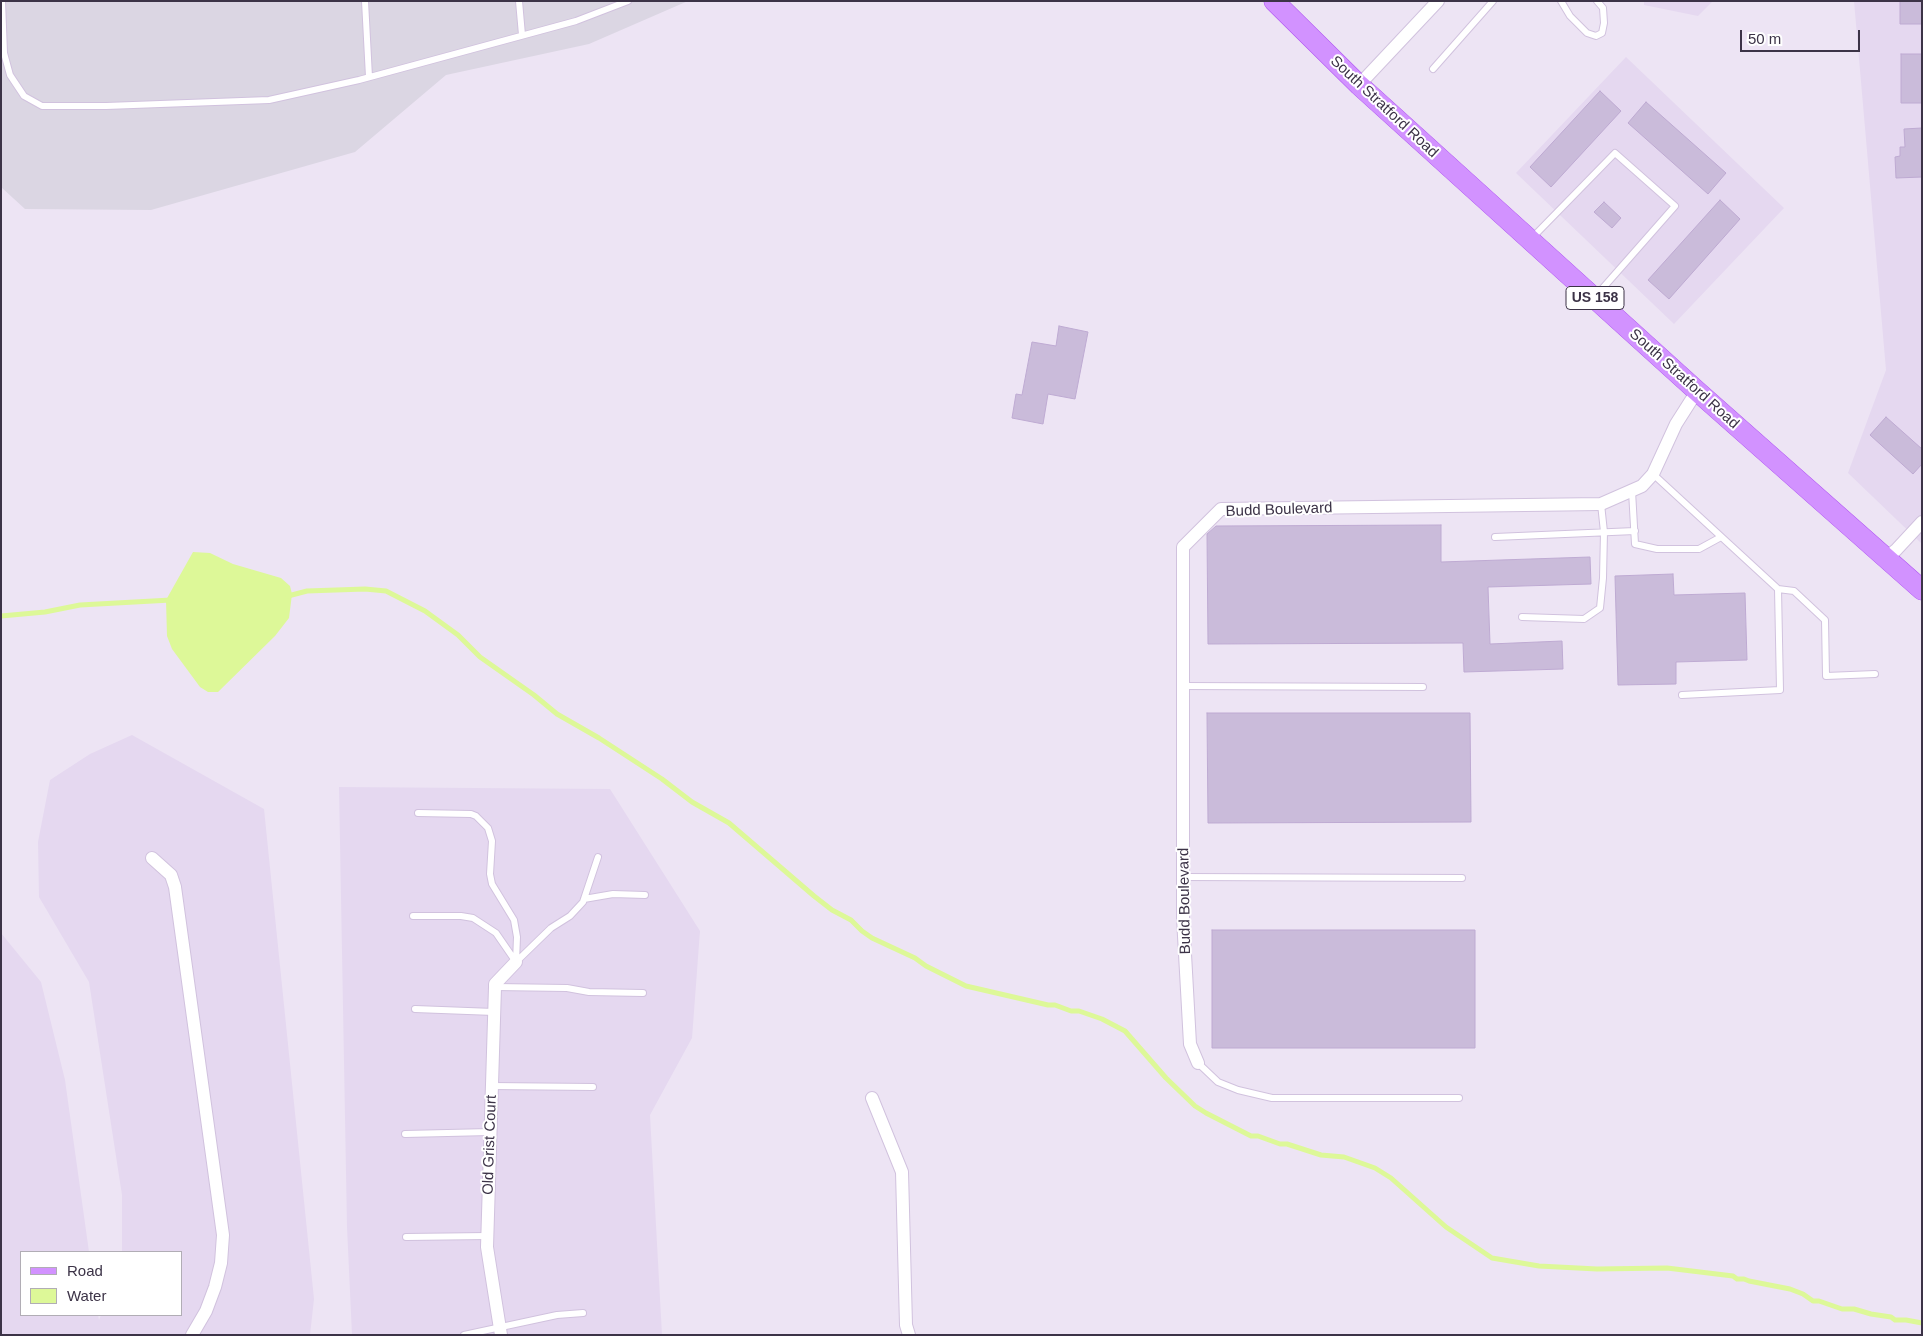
<!DOCTYPE html>
<style>
body{margin:0}
#map{position:relative;width:1923px;height:1336px;overflow:hidden;background:#ede4f4;font-family:Helvetica,sans-serif}
canvas{display:block}
.frame{position:absolute;inset:0;border:2px solid #3c3347;pointer-events:none}
.legend{position:absolute;left:20px;top:1251px;width:162px;height:65px;box-sizing:border-box;background:#fff;border:1px solid #b1adb5;margin:0;padding:6px 9px;list-style:none;font-size:15px;color:#3c3347}
.legend li{display:flex;align-items:center;gap:10px;height:25px}
.legend b{width:25px;border:1px solid #b1adb5}
.scale{position:absolute;left:1740px;top:30px;width:120px;height:22px;box-sizing:border-box;border:2px solid #3c3347;border-top:0;padding-left:6px;font-size:15px;line-height:18px;white-space:nowrap;color:#3c3347;-webkit-text-stroke:4px #fff;paint-order:stroke}
</style>
<div id="map">
<canvas width="1923" height="1336"></canvas>
<div class="frame"></div>
<ul class="legend">
<li><b style="height:6px;background:#d292ff"></b>Road</li>
<li><b style="height:14px;background:#ddf898"></b>Water</li>
</ul>
<div class="scale">50 m</div>
</div>
<script>
const c = document.querySelector('canvas').getContext('2d');
c.lineJoin = 'round';
function fillPath(path, color) {
  c.fillStyle = color;
  c.fill(path, 'evenodd');
}
function toPath(rows) {
  const path = new Path2D();
  for (const r of rows) {
    path.moveTo(r[0], r[1]);
    for (let i = 2; i < r.length; i += 2) path.lineTo(r[i], r[i + 1]);
  }
  return path;
}
function strokePath(path, color, width, dash) {
  c.strokeStyle = color;
  c.lineWidth = width;
  c.lineCap = dash ? 'butt' : 'round';
  c.setLineDash(dash || []);
  c.stroke(path);
}
function drawText(font, color, halo, rows, align = 'center') {
  c.font = font + ' Helvetica,sans-serif';
  c.lineWidth = 4;
  c.setLineDash([]);
  c.textBaseline = 'middle';
  c.strokeStyle = halo;
  c.fillStyle = color;
  for (const [text, x, y, turn = 0] of rows) {
    c.save();
    c.translate(x, y);
    c.rotate((+turn || 0) * Math.PI / 180);
    c.textAlign = isNaN(turn) ? turn : align;
    if (halo) c.strokeText(text, 0, 0);
    c.fillText(text, 0, 0);
    c.restore();
  }
}
const residential = toPath([
 [1644,1,1713,1,1698,16,1644,5],
 [1854,1,1922,1,1922,544,1848,473,1886,370],
 [1626,57,1784,208,1674,324,1516,173],
 [132,735,264,809,314,1299,310,1335,1,1335,1,933,41,982,65,1080,89,1252,21,1252,21,1315,98,1315,99,1320,101,1315,181,1315,181,1252,122,1252,122,1195,89,982,39,897,38,842,50,780,90,754],
 [339,787,610,789,700,931,692,1038,650,1115,662,1335,352,1335,347,1227]
]);
const industrial = toPath([
 [1,1,688,1,589,44,446,75,355,152,151,210,25,209,1,187]
]);
const water = toPath([
 [193,552,210,553,233,564,281,578,290,586,292,594,289,618,275,636,218,692,208,692,200,687,172,649,167,636,166,600]
]);
const stream = toPath([
 [288,596,307,591,365,589,386,591,425,611,458,635,480,657,534,695,557,714,599,738,662,779,692,802,729,823,814,896,832,910,851,920,862,931,872,938,915,958,926,966,966,986,1048,1005,1055,1005,1071,1011,1079,1011,1102,1019,1125,1031,1166,1078,1195,1106,1206,1113,1251,1136,1258,1136,1280,1144,1287,1144,1321,1155,1344,1157,1375,1168,1391,1178,1446,1227,1492,1258,1539,1266,1597,1269,1667,1268,1733,1276,1737,1279,1744,1279,1749,1281,1790,1289,1803,1294,1813,1301,1819,1301,1842,1309,1854,1309,1871,1314,1891,1317,1895,1320,1906,1320,1922,1323],
 [1,616,45,612,80,605,171,600]
]);
const building = toPath([
 [1900,1,1922,1,1922,24,1900,24,1900,1],
 [1901,54,1922,54,1922,103,1901,103,1901,54],
 [1600,91,1621,111,1551,187,1530,167,1600,91],
 [1646,102,1726,173,1708,194,1628,123,1646,102],
 [1922,128,1922,177,1896,178,1895,157,1900,156,1900,147,1905,147,1904,129,1922,128],
 [1720,200,1740,219,1669,299,1648,280,1720,200],
 [1604,202,1621,218,1612,228,1594,212,1604,202],
 [1059,326,1088,332,1075,399,1048,394,1043,424,1012,418,1016,394,1022,395,1032,342,1056,346,1059,326],
 [1886,417,1922,449,1922,464,1913,474,1870,435,1886,417],
 [1441,525,1441,562,1590,557,1591,584,1488,587,1490,644,1562,641,1563,669,1464,672,1463,643,1208,644,1207,534,1216,526,1441,525],
 [1673,574,1674,595,1745,593,1747,660,1676,662,1676,684,1618,685,1615,576,1673,574],
 [1207,713,1470,713,1471,822,1208,823,1207,713],
 [1212,930,1475,930,1475,1048,1212,1048,1212,930]
]);
const lane = toPath([
 [2,1,4,53,10,75,24,96,42,106,106,106,269,100,359,80,576,21,628,1],
 [365,1,369,77],
 [519,1,522,35],
 [1561,1,1570,16,1587,33,1596,36,1602,33,1604,23,1603,8,1597,1],
 [1433,69,1493,1],
 [1532,238,1615,153,1675,206,1595,297],
 [1653,474,1778,589,1780,690,1682,695],
 [1632,491,1635,544,1657,549,1699,549,1721,537],
 [1495,537,1635,531],
 [1778,589,1794,591,1825,620,1826,676,1875,674],
 [1522,617,1584,619,1600,608,1603,578,1604,532,1601,504],
 [1183,686,1423,687],
 [418,813,471,814,476,816,488,828,492,841,490,874,492,884,514,920,517,937,516,962],
 [1183,877,1462,878],
 [584,899,613,894,645,895],
 [413,916,461,916,473,918,496,933,516,962],
 [516,962,551,928,570,916,583,902,598,857],
 [495,987,567,988,589,992,643,993],
 [415,1009,494,1012],
 [1198,1063,1218,1082,1238,1090,1272,1098,1459,1098],
 [491,1086,593,1087],
 [405,1134,490,1132],
 [406,1237,487,1236],
 [464,1335,557,1315,583,1313]
]);
const street = toPath([
 [1359,85,1438,1],
 [1887,557,1896,550,1922,522],
 [152,858,171,875,175,887,223,1235,221,1263,215,1287,206,1311,192,1335],
 [1198,1063,1190,1044,1183,918,1183,547,1221,509,1601,504,1642,486,1653,474,1676,424,1697,391],
 [872,1098,902,1172,906,1325,909,1335],
 [501,1335,487,1247,495,987,495,984,516,962]
]);
const primary = toPath([
 [1274,1,1359,85,1697,391,1922,590]
]);
const shields = [
 [1595,298,58]
];
const shieldNames = [
 ["US 158",1595,298]
];
const streetNames = [
 ["South Stratford Road",1384,107,43],
 ["South Stratford Road",1684,379,42],
 ["Budd Boulevard",1279,510,-2],
 ["Budd Boulevard",1185,901,-91],
 ["Old Grist Court",490,1145,-88]
];
fillPath(residential, '#e5d8f0');
fillPath(industrial, '#dbd6e3');
fillPath(water, '#ddf898');
strokePath(stream, '#ddf898', 5);
fillPath(building, '#cabbda');
strokePath(building, '#beaad2', 1);
strokePath(lane, '#d1c2de', 8);
strokePath(street, '#d1c2de', 14);
strokePath(primary, '#ae54f1', 21);
strokePath(lane, '#fff', 6);
strokePath(street, '#fff', 12);
strokePath(primary, '#d292ff', 20);
for (const [x, y, w] of shields) {
  const box = new Path2D();
  box.roundRect(x - w / 2, y - 11.5, w, 23, 4);
  c.fillStyle = '#fff';
  c.fill(box);
  strokePath(box, '#3c3347', 1);
}
drawText('bold 14px', '#3c3347', null, shieldNames);
drawText('15px', '#3c3347', '#fff', streetNames);
</script>
